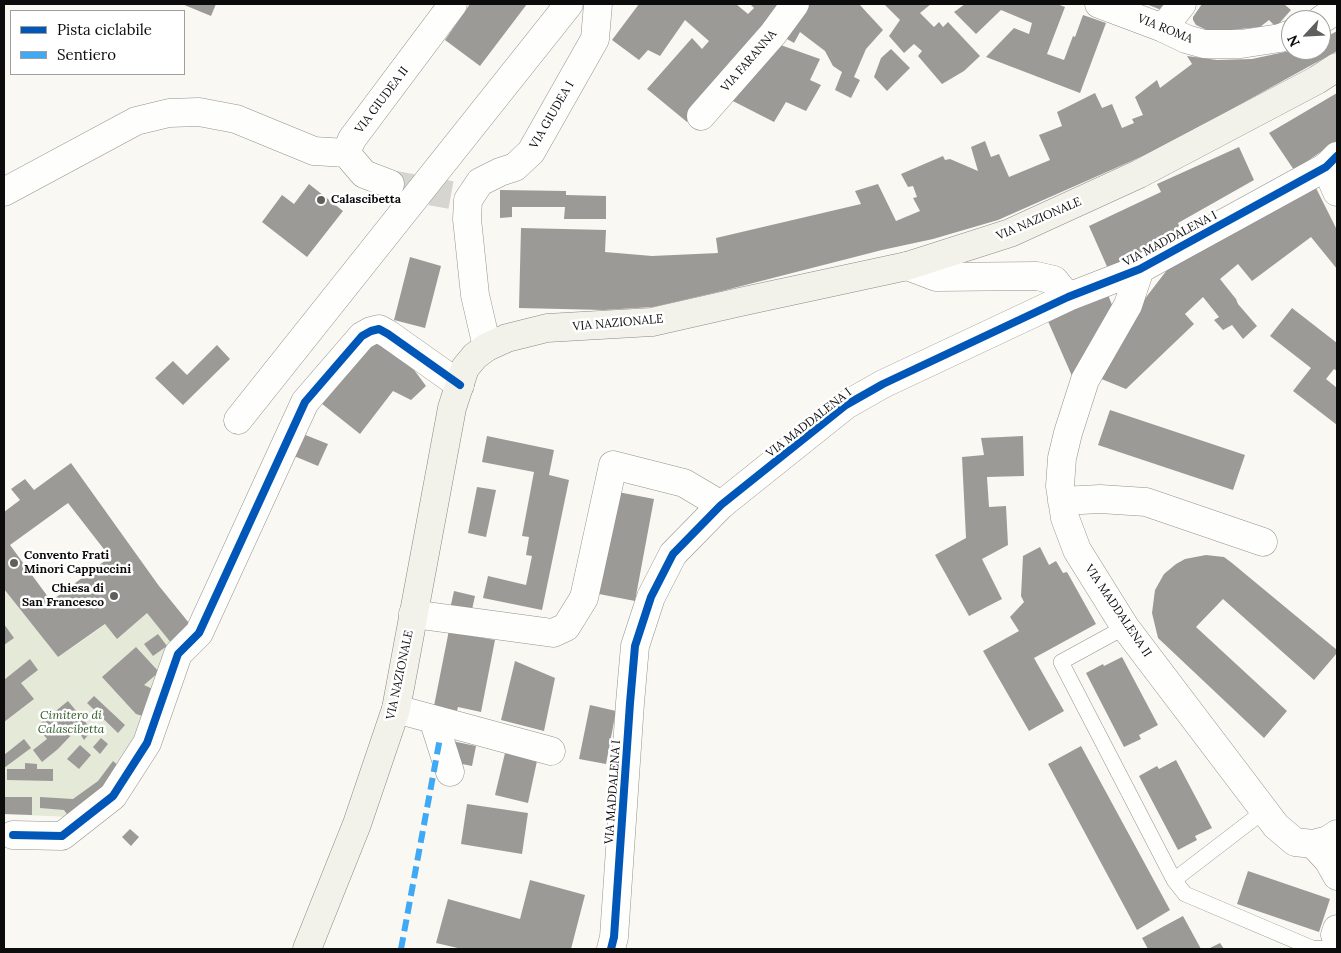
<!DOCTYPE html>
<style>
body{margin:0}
#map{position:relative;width:1341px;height:953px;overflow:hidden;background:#faf8f2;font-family:Lora,serif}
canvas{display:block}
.frame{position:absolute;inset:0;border:5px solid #0c0c0c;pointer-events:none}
.legend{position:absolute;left:10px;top:10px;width:175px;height:65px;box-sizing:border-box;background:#fff;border:1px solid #9e9e9e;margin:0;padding:6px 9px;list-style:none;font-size:15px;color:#0c0c0c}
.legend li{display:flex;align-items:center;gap:10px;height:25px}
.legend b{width:25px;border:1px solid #9e9e9e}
.north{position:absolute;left:1281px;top:10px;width:50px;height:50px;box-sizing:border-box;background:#fff;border:1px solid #9e9e9e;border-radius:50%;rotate:245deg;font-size:14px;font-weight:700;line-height:20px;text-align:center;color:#0c0c0c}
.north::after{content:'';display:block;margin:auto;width:18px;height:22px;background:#5f5f5c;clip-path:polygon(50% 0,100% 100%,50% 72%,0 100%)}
</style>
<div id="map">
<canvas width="1341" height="953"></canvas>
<div class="frame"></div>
<ul class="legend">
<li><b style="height:6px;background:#0057b8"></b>Pista ciclabile</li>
<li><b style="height:6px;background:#3fa9f5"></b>Sentiero</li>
</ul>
<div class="north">N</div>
</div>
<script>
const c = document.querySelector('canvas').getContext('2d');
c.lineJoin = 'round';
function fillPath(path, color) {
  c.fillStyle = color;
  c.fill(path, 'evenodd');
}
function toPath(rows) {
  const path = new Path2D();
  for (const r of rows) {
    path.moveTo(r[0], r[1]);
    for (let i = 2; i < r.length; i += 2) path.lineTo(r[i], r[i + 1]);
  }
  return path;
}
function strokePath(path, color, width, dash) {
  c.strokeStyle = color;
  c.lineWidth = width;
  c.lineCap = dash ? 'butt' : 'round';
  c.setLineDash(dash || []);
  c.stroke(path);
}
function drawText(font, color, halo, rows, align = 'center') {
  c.font = font + ' Lora,serif';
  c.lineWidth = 5;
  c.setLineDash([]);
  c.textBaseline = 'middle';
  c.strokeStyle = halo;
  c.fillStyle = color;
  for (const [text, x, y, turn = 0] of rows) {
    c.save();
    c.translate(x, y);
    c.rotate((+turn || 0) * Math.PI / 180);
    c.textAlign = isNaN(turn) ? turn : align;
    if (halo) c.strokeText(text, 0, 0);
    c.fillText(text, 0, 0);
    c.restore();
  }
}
const cemetery = toPath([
 [159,586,193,628,142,741,69,817,4,814,4,589,58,657,89,636]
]);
const building = toPath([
 [182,4,216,4,211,16],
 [470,4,527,4,480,66,445,40],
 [639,4,736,4,748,14,754,8,750,4,786,4,732,67,687,122,647,89,692,38,702,49,709,41,685,20,660,56,648,50,639,60,612,40],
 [809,4,859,4,883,30,866,49,854,77,860,80,851,98,835,90,842,72,833,66,825,51,800,32,794,43,780,35],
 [884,4,931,4,920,13,934,27,939,22,943,27,948,22,980,56,964,71,942,84,918,56,922,51,914,44,904,53,889,36,900,20],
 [965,4,1057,4,1065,7,1047,54,1064,60,1073,36,1075,37,1083,15,1106,23,1080,93,986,57,1014,28,1029,34,1032,23,1001,10,976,34,954,12],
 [1146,4,1169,4,1164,11],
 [1202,4,1284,4,1291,10,1276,27,1269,20,1260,27,1211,32,1196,25,1193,20,1193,17],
 [1337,31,1337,51,1161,148,998,220,933,239,882,250,722,291,653,307,604,310,519,308,521,228,606,230,605,252,652,256,718,253,716,238,861,204,855,191,878,184,896,221,920,211,913,198,917,197,913,186,908,187,901,174,943,156,945,160,950,159,978,171,971,147,985,141,991,157,999,154,1009,177,1050,160,1039,135,1062,126,1057,112,1095,93,1102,108,1112,104,1122,128,1134,123,1132,119,1143,115,1135,97,1157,80,1160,88,1192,64,1187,56,1217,60,1252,59,1294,50,1321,50,1321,40],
 [775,43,820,59,810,80,821,85,806,111,786,102,774,122,727,98],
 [891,49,910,68,887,91,874,77,881,58],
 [1337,93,1337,141,1294,170,1269,133],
 [1239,147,1254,180,1178,223,1182,234,1109,271,1089,226,1161,192,1157,184],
 [309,184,343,211,307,257,262,222,282,195,294,204],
 [1316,188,1337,230,1337,269,1311,237,1252,281,1238,264,1220,279,1236,299,1238,304,1257,326,1243,339,1232,325,1223,330,1214,320,1219,317,1203,297,1185,314,1194,324,1126,389,1099,378,1137,309,1167,270],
 [500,190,566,191,566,195,606,196,606,219,564,219,565,207,512,207,512,217,500,218],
 [410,257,441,266,425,328,394,320],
 [1107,292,1114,310,1072,376,1047,319],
 [1292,308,1337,343,1337,371,1334,369,1326,379,1337,388,1337,425,1293,391,1311,368,1270,336],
 [374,336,412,367,426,386,411,400,393,391,360,434,321,403],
 [217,345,230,359,183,405,155,378,173,361,187,375],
 [1110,410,1245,455,1233,490,1098,445],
 [303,434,328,444,318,466,294,456],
 [487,436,554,450,549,475,569,480,542,610,483,598,488,576,526,585,532,556,526,555,529,537,522,536,534,472,482,462],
 [1023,436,1024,476,987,477,989,507,1006,506,1008,545,982,559,1002,599,969,616,935,555,966,538,962,457,984,455,981,438],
 [71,463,159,586,193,628,172,644,147,613,117,639,105,624,58,657,4,589,4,512,20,500,11,489,25,479,34,490],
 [68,503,110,557,51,601,10,545],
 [477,487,496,490,486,537,468,533],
 [618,492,654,499,635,601,599,594],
 [1040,547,1049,565,1056,561,1063,573,1067,572,1096,624,1034,658,1064,711,1029,731,983,651,1019,631,1010,617,1024,602,1021,596,1023,556],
 [1206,555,1224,557,1232,563,1337,650,1337,653,1314,680,1223,599,1196,627,1287,711,1264,738,1158,638,1152,613,1155,590,1164,574,1176,564,1185,559],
 [454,591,475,596,471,614,450,609],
 [4,624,14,638,4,645],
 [450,625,472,636,495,640,481,712,458,707,457,711,434,706],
 [158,634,167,646,153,656,144,644],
 [136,647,159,672,144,685,157,691,149,718,136,714,102,677],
 [1122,657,1158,725,1139,735,1141,739,1124,747,1086,673,1103,664,1104,666],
 [30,659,38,670,21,683,34,699,4,722,4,680],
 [515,661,555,678,544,731,501,720],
 [94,696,125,725,118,733,87,703],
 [68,701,92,730,84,740,77,729,58,749,42,762,33,750,47,739,37,726],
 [590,705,616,711,606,764,579,759],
 [101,738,108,744,100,754,93,747],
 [24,739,31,748,4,768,4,755],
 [452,741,476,746,472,766,457,763],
 [80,745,91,755,79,769,67,759],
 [1081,746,1170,910,1137,930,1048,764],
 [505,753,537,761,528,803,495,795],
 [1176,760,1212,828,1195,836,1197,840,1178,850,1139,776,1157,766,1159,769],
 [113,761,121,768,105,789,69,817,64,810,40,808,40,797,73,799,98,781],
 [25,763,37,764,37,769,53,769,53,781,7,780,7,769,25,769],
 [4,797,32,797,32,815,4,814],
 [467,804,528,813,522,854,461,844],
 [130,829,139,837,131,846,122,837],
 [1248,871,1330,899,1319,932,1237,904],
 [530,880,585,895,571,949,462,949,436,943,448,899,520,919],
 [1183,916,1201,949,1148,949,1142,938],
 [1220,943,1224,949,1208,949]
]);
const minorTunnel = toPath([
 [390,184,451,195]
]);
const service = toPath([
 [1125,627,1061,662,1174,880,1185,894,1312,948,1328,949],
 [1174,880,1264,811]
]);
const minor = toPath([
 [1163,28,1182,4],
 [701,116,773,34,795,4],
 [1326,167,1337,192],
 [390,184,364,174,346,153,352,139,453,4],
 [4,192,136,121,169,113,199,112,236,119,314,151,346,153],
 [1140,269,1128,305,1085,380,1068,433,1062,458,1060,486,1065,518,1077,550,1125,627,1276,826,1295,842,1313,844,1328,840,1337,834],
 [238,420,569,4],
 [1062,501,1100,499,1146,502,1263,542],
 [413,614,553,633,566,627,584,598,613,465,684,483,721,505],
 [396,709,551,751],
 [433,719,450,772],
 [13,835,62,836,113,796,147,743,178,654,199,633,305,402,362,336,371,331,379,329,388,334,460,385],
 [1313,844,1328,860,1337,876],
 [1337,929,1335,935,1337,939]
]);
const tertiary = toPath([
 [1099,4,1163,28,1186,39,1204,44,1241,44,1280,38,1291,34],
 [1321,20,1337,9],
 [907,266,936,277,1037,276,1054,280,1068,297],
 [487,347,475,295,467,219,468,200,480,182,500,172,515,167,531,152,595,39,598,4],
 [611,949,614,937,630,703,635,646,651,597,673,554,721,505,846,405,883,384,1068,297,1140,269,1326,167,1337,156]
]);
const secondary = toPath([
 [307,949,357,824,396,709,452,408,465,368,475,356,487,347,507,338,547,328,652,322,740,302,907,266,1010,233,1139,174,1317,80,1337,67]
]);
const quiet = toPath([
 [401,949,440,738]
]);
const cycleway = toPath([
 [13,835,62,836,113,796,147,743,178,654,199,633,305,402,362,336,371,331,379,329,388,334,460,385],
 [611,949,614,937,630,703,635,646,651,597,673,554,721,505,846,405,883,384,1068,297,1140,269,1326,167,1337,156]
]);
const markers = [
 [321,200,5,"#5f5f5c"],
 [14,563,5,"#5f5f5c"],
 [114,596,5,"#5f5f5c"]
];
const streetNames = [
 ["VIA ROMA",1165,29,22],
 ["VIA FARANNA",749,61,-49],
 ["VIA GIUDEA II",382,100,-53],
 ["VIA GIUDEA I",552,115,-60],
 ["VIA NAZIONALE",1039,219,-23],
 ["VIA MADDALENA I",1170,239,-28],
 ["VIA NAZIONALE",618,323,-5],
 ["VIA MADDALENA I",809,423,-38],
 ["VIA MADDALENA II",1118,611,56],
 ["VIA NAZIONALE",400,675,-78],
 ["VIA MADDALENA I",613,792,-86]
];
const poiNames = [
 ["Calascibetta",331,200],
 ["Convento Frati",24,556],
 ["Minori Cappuccini",24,570],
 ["Chiesa di",104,589,"right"],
 ["San Francesco",104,603,"right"]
];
const parkNames = [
 ["Cimitero di",71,716],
 ["Calascibetta",71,730]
];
fillPath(cemetery, '#e5e9d8');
fillPath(building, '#9c9a97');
strokePath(minorTunnel, '#d6d5d0', 28, [28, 14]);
strokePath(service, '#939290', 16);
strokePath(minor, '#939290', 29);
strokePath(tertiary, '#939290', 29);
strokePath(secondary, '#8a8986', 29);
strokePath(service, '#fefefd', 15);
strokePath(minor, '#fefefd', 28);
strokePath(tertiary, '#fefefd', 28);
strokePath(secondary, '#f3f2ea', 28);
strokePath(quiet, '#3fa9f5', 6, [12, 6]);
strokePath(cycleway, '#0057b8', 8);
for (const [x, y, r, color] of markers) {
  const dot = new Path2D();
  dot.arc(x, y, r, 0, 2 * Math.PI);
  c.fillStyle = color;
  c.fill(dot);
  strokePath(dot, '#fff', 2);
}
drawText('12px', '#0c0c0c', '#fff', streetNames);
drawText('bold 12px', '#0c0c0c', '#fff', poiNames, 'left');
drawText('italic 12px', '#305b25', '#fff', parkNames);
</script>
